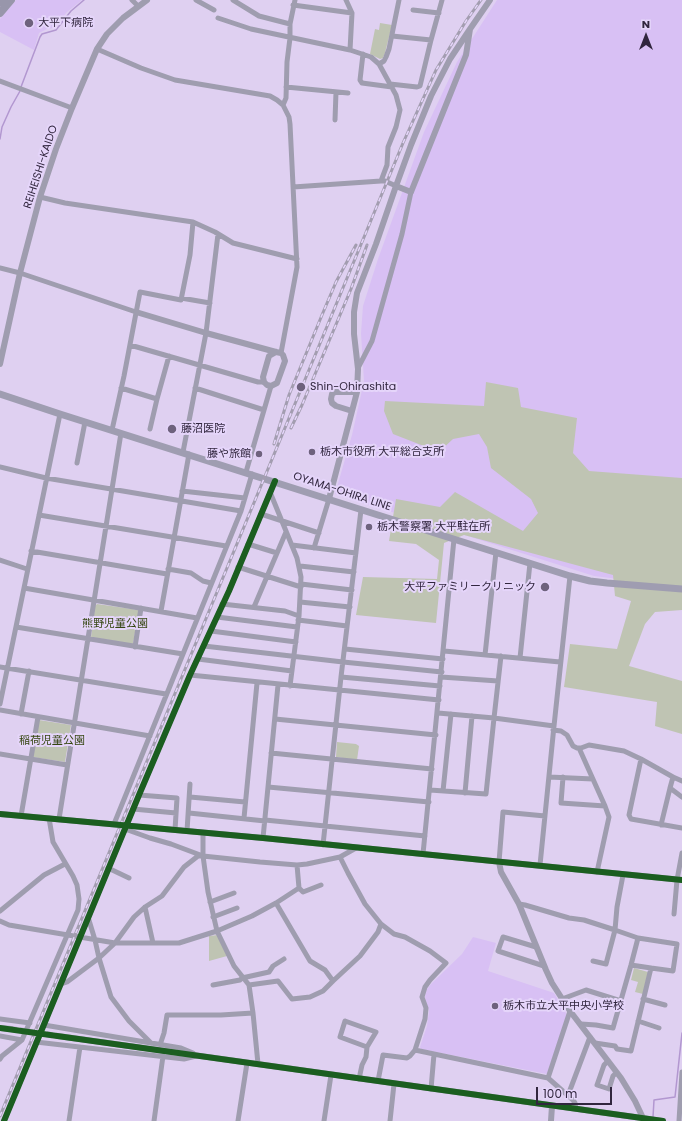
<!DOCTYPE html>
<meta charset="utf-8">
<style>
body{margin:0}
#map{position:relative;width:682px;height:1121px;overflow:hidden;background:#dfd0f1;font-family:Poppins,sans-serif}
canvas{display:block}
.north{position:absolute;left:626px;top:16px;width:40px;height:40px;-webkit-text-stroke:3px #e5d5fa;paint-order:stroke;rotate:0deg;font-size:11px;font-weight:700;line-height:16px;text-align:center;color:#31263e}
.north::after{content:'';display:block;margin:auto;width:14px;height:18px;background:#31263e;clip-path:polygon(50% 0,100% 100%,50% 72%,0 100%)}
.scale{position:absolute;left:536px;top:1087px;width:76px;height:18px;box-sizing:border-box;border:2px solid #31263e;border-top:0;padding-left:5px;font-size:12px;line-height:14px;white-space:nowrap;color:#31263e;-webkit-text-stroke:3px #e5d5fa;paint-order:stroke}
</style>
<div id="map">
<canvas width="682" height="1121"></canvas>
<div class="north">N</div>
<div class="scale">100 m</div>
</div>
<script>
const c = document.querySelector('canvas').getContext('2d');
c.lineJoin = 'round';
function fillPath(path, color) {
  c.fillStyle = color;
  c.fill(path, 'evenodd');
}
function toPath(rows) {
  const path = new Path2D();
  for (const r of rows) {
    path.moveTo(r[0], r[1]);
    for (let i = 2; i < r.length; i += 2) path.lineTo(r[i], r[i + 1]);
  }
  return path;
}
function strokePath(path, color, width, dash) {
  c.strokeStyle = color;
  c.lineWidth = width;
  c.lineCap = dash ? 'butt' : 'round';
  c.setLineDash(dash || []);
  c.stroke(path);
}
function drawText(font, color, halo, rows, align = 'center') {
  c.font = font + ' Poppins,"Noto Sans JP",sans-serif';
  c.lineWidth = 4;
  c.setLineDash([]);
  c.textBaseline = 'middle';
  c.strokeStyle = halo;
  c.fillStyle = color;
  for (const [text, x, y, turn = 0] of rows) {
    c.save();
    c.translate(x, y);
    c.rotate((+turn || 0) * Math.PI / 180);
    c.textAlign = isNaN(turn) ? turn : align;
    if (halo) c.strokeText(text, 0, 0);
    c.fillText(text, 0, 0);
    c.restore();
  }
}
const built = toPath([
 [16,0,82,0,67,12,54,28,47,29,39,33,34,50,0,32,0,19],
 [497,0,682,0,682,583,634,581,594,576,335,494,352,435,364,381,361,333,363,306,378,259,424,132,457,62],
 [473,937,496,943,488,971,554,993,567,1015,547,1074,421,1049,420,1047,427,1026,429,1011,425,997,427,989,431,984,462,954]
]);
const green = toPath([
 [380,23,392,25,385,53,383,58,380,59,370,54,375,29,379,30],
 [486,382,518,388,521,407,577,418,573,453,589,471,682,478,682,610,655,612,645,624,629,666,682,681,682,734,655,726,657,702,564,687,570,644,617,649,631,601,615,596,613,575,464,535,444,543,436,623,356,615,363,577,437,579,439,560,416,544,389,541,396,499,440,507,455,492,523,531,538,513,531,499,491,468,487,447,479,434,453,439,439,452,393,434,384,411,385,401,484,406],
 [97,604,139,610,133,644,91,637,95,606],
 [39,720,71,725,65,762,32,757],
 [337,742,356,744,359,746,357,760,336,757],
 [218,935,227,956,209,961,209,936],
 [634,968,648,972,643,994,635,992,638,982,631,980]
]);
const stream = toPath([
 [21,87,40,37,42,34,56,30,71,11,84,0],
 [0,139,2,127,11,107,20,91],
 [653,1117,654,1100,675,1097,682,1033]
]);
const tertiaryTunnel = toPath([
 [11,1029,58,1036]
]);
const minor = toPath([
 [132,0,138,6],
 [196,0,214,10],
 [233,0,259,16,290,24],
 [346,0,352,13,350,50],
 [293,5,352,13],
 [413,10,439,13],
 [218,18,251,29,350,50,371,57,379,64,396,95,400,110,396,127,388,147,387,165,381,181,293,187],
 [392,36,431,40],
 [97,49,141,68,175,80,270,96,277,100,283,105,289,117,290,124,297,267,281,353],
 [363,54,360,80,362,83,392,87],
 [379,64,384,61,386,57,389,49,399,0],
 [0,81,72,108],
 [390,84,417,87,420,86,431,40,442,0],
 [286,87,348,93],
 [283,105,286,98,287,62,290,38,290,24,295,0],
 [335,120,336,92],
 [381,181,385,181,396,186],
 [40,197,65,203,193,222,215,232,233,243,297,259],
 [0,268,20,273,136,312],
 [181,298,210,303],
 [130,345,258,382,264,382],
 [358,368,372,341,402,234,411,192],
 [121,388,157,399,169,356],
 [195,388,264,410],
 [150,429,157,399],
 [112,430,124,376,140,292,181,300,190,255,193,222],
 [183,452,206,333,218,234],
 [77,463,85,422],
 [0,467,46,478,241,511],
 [246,472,271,386],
 [182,491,245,498],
 [270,492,297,558,301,577,299,616,290,686],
 [261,514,319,533],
 [39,515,226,546],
 [248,544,277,553],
 [292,545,356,553],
 [314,548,329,499],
 [31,551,167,574],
 [0,560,27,569],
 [300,566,354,572],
 [238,567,301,587],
 [168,569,191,573,203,581,211,583],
 [301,584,352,590],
 [24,588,197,618],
 [300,602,350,607],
 [222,604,285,611,299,616],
 [254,607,286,532],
 [161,611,189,454],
 [217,617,297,627],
 [298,620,347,626],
 [16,627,183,654],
 [211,631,296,642],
 [204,646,343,662,442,672],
 [135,647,141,608],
 [345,649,443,659],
 [444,651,560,662],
 [485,655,496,552],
 [501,656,494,718,554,726,540,865],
 [520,658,530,563],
 [198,659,292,671],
 [0,667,166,694],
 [190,675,439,700],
 [341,677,440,686],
 [441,677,498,681],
 [0,704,60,414],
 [0,710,150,736],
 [21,714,29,671],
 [275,719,436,735],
 [554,726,570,576],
 [553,730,561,731,567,735,573,746,577,748,581,748,589,745,624,751,641,759,673,777,670,788,682,797],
 [579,748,605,806,609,817,597,872],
 [271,753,432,769],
 [0,754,67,765],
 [641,759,629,815,631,819,682,828],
 [549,777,593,779],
 [563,777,561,803,605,806],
 [673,777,682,781],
 [268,787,429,802],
 [430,790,486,794,494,718,438,713],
 [443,791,451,714],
 [465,793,472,716],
 [139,795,177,798,175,830],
 [190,797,245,802],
 [133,809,176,813],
 [189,813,265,821],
 [21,816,38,717],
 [244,818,257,683],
 [59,819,121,433],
 [265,820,425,836],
 [114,824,241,511,252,474],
 [661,825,670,788],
 [125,829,150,838,171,844,203,856,260,862,297,865,307,864,340,857,356,848],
 [187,831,190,784],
 [263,838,278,685],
 [323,845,341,677,361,510],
 [423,854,454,539],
 [340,857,348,873,365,904,381,924,394,934,405,937,430,951,446,963,430,980,425,987,422,997,426,1008,425,1019,415,1050],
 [499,862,503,812,545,816],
 [108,868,129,878],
 [299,888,303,892,321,885],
 [210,902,234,893],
 [276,903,310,961,325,970,333,981,360,956,378,932,381,924],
 [519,904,525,905,569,918,584,920,615,930,606,964,593,961],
 [145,907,153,943],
 [0,911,44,875,65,864],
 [674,914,677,880,682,853],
 [88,917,95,940,99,958,111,997,129,1021,151,1043],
 [213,917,237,908],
 [0,921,9,925,115,943,179,943,217,931,252,916,276,903,299,888,297,865],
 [638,938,677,944,673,971,651,968],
 [536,947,503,937,498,951,544,966],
 [61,984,67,982,99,958,115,943,134,917,145,907,162,896,184,867,198,856,203,856],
 [213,985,240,980,242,978,269,972,273,966,284,959],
 [249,985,278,981,292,999,310,997,323,991,333,981],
 [562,999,586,990,621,1001],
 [643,999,665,1005],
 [570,1011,548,1078,573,1100,575,1103,576,1109],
 [253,1013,258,1064],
 [0,1019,30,1023],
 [638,1021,659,1028],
 [581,1024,596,1025,613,1028,631,965,638,938,615,930,617,907,623,875],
 [44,1025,181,1048,193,1053],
 [0,1036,22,1040],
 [36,1042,184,1059,196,1056],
 [595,1043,615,1046,617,1049,631,1051,651,968,631,965],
 [160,1045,164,1033,167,1015,221,1015,253,1013,249,985,234,966,217,931,208,892,203,856,203,833],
 [0,1059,2,1056,22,1040,78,910,79,899,77,885,73,876,53,842,49,818],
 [608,1061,604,1065,597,1085,609,1089,613,1076,616,1073],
 [359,1079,362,1065,366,1057,367,1047,340,1037,345,1021,376,1032,367,1047],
 [378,1081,383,1055,407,1058,410,1056,415,1050,434,1054],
 [431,1089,434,1054,548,1078],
 [567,1094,570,1090,590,1037],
 [4,1121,139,795,190,675,229,591,275,481],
 [69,1121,80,1047],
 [154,1121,163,1056],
 [238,1121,247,1063],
 [324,1121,331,1075],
 [390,1121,394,1084],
 [679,1121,682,1072]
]);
const tertiary = toPath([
 [396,186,411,145,431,96,450,59,470,29,490,0],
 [136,312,206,333,243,343,276,352,281,353,283,355,285,361,277,383,271,386,267,385,264,382,263,377,269,356,276,352],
 [0,364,20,273,40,197,56,149,72,108,97,49,107,34,123,18,147,0],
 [352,411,336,406,332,403,331,399,332,394,335,392,357,392],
 [329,499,357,392,358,369,354,334,354,312,357,293,376,244,396,186,411,192,466,55,470,29],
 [0,814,263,838,682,880],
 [499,862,501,872,519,904,546,970,552,983,570,1011,621,1078,635,1101,643,1118],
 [0,1028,11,1029],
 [58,1036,663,1121],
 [551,1121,552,1106]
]);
const secondary = toPath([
 [0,394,60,414,570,576,590,581,607,583,682,589]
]);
const primary = toPath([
 [0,2,2,0],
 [0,13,11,0]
]);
const rail = toPath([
 [291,428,302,405,351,289,367,245],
 [274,444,289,395,322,315,336,282,356,245],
 [0,1116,403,143,436,70,466,21,481,0]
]);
const cycleway = toPath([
 [0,814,263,838,682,880],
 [0,1028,663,1121],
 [4,1121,139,795,190,675,229,591,275,481]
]);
const markers = [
 [29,23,5,"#6e627d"],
 [301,387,5,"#6e627d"],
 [172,429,5,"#6e627d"],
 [312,452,4,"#6e627d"],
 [259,454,4,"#6e627d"],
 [369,527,4,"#6e627d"],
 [545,587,5,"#6e627d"],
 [495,1006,4,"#6e627d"]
];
const poiNames = [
 ["大平下病院",38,23],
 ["Shin-Ohirashita",310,387],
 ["藤沼医院",181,429],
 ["栃木市役所 大平総合支所",320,452],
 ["藤や旅館",251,454,"right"],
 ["栃木警察署 大平駐在所",377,527],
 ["大平ファミリークリニック",536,587,"right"],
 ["栃木市立大平中央小学校",503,1006]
];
const streetNames = [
 ["REIHEISHI-KAIDO",41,167,-72],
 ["OYAMA-OHIRA LINE",342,492,18]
];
const parkNames = [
 ["熊野児童公園",115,624],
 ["稲荷児童公園",52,741]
];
fillPath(built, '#d8c0f4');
fillPath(green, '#bfc4b3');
strokePath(stream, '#b297d0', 1.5);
strokePath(tertiaryTunnel, '#bcaecd', 6, [6, 3]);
strokePath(minor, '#9f9daf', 5);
strokePath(tertiary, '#9f9daf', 6);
strokePath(secondary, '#9f9db1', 7);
strokePath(primary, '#9896ab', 8);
strokePath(rail, '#a39db0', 3);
strokePath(rail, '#e5d5fa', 1.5, [4.5]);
strokePath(cycleway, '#1b5e20', 6);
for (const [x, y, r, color] of markers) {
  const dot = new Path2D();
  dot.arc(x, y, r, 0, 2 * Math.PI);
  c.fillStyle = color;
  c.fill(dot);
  strokePath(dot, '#e5d5fa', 1.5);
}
drawText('11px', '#31263e', '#e5d5fa', poiNames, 'left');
drawText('11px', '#31263e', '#e5d5fa', streetNames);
drawText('11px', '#354610', '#e5d5fa', parkNames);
</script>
